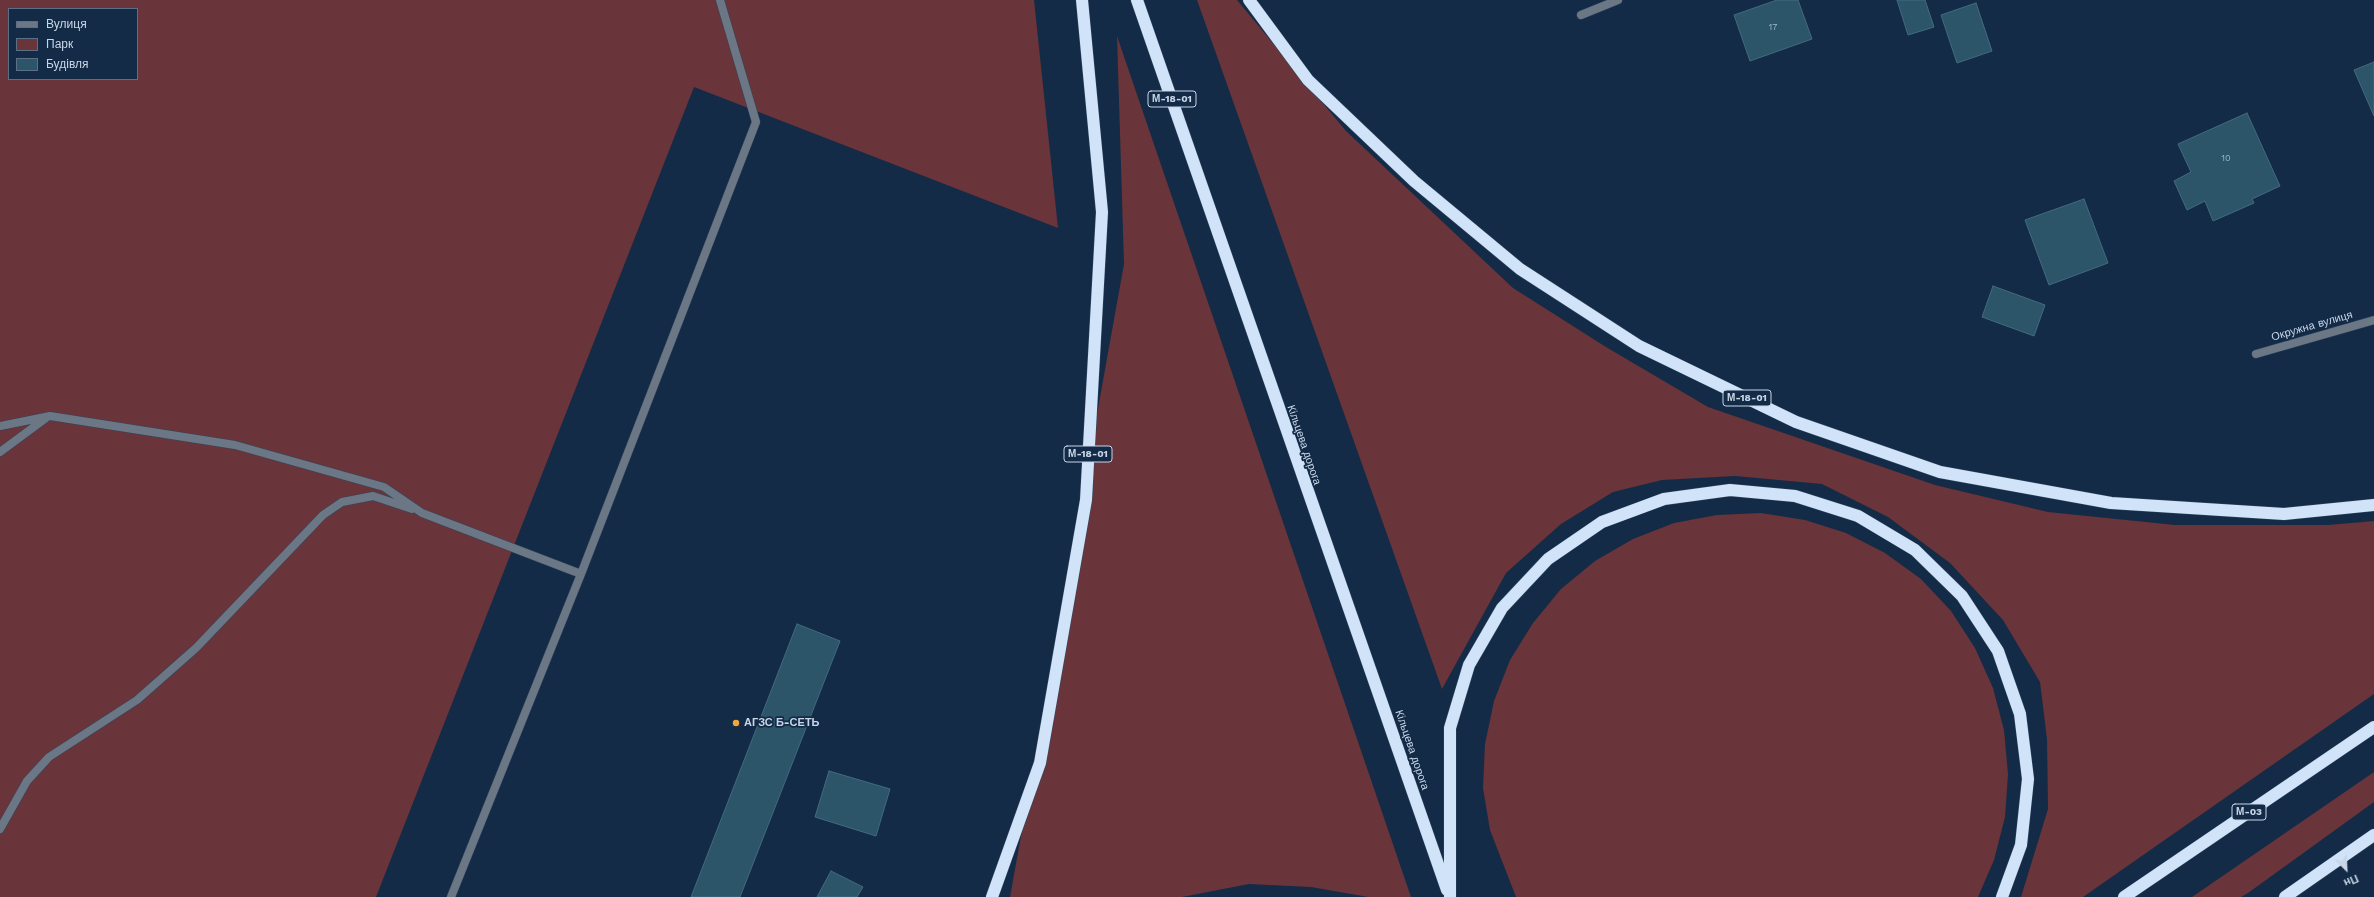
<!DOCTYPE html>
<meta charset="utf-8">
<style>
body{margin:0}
#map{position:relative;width:2374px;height:897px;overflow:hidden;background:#132b46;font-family:"Work Sans",sans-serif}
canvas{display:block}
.legend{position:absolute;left:8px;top:8px;width:130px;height:72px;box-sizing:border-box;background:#132b46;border:1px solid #5b6f87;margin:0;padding:5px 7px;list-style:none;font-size:12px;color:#c8d6e8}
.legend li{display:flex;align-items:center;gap:8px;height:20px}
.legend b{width:20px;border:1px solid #5b6f87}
.north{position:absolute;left:2326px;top:849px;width:40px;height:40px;-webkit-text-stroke:3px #132b46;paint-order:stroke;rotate:156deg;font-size:11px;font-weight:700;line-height:16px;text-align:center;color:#c8d6e8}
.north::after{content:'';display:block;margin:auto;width:14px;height:18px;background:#c8d6e8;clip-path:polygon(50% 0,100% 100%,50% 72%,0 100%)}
</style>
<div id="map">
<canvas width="2374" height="897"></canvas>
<ul class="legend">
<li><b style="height:5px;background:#6c7785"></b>Вулиця</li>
<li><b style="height:11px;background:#69343a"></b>Парк</li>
<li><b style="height:11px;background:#2c556a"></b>Будівля</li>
</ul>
<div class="north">Пн</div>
</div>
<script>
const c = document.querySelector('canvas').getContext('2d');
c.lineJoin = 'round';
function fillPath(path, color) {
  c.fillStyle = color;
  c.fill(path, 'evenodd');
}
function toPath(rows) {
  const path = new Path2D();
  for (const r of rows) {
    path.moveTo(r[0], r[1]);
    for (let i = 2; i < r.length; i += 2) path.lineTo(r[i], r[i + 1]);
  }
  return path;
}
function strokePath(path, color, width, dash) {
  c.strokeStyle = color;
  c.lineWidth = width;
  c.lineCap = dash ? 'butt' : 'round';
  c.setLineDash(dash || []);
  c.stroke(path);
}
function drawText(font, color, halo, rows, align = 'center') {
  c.font = font + ' "Work Sans",sans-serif';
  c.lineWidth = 3.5;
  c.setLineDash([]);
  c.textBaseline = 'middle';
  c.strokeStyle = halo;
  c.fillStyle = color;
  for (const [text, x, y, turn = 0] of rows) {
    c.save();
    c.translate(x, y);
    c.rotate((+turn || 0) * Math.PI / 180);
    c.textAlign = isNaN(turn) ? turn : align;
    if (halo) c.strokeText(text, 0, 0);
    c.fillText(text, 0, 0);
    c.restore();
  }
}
const green = toPath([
 [0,0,1034,0,1058,228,694,87,376,897,0,897],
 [9,9,137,9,137,79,9,79],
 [1197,0,1237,0,1346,131,1513,288,1606,347,1708,407,1935,485,2048,512,2175,525,2328,525,2374,521,2374,694,2083,897,2021,897,2048,809,2047,739,2040,682,2003,620,1950,563,1888,517,1822,484,1735,476,1662,480,1613,492,1561,524,1506,573,1442,689],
 [1117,36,1411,897,1368,897,1311,887,1249,884,1182,897,1010,897,1124,264],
 [1761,513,1805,520,1846,533,1885,553,1921,579,1951,611,1975,648,1993,688,2004,730,2008,774,2005,817,1994,860,1978,897,1516,897,1490,830,1483,788,1485,744,1494,701,1510,660,1533,623,1561,589,1595,561,1633,539,1674,523,1717,515],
 [2374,772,2374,802,2248,893,2241,897,2192,897]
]);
const building = toPath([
 [1777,0,1798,0,1812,39,1750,61,1734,15,1777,0],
 [1897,0,1925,0,1934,27,1908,35,1897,0],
 [1976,3,1992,51,1957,63,1941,15,1976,3],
 [2374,62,2374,116,2354,70,2374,62],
 [2247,113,2280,186,2252,199,2254,203,2213,221,2205,201,2187,210,2174,181,2191,172,2178,144,2247,113],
 [2084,199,2108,263,2049,285,2025,220,2084,199],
 [1993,286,2045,305,2034,336,1982,317,1993,286],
 [797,624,840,641,740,897,691,897,797,624],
 [829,771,890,789,876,836,815,817,829,771],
 [831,871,863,887,857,897,817,897,831,871]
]);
const lane = toPath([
 [0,426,50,416,235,445,384,487,422,513,581,574],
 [0,452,46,418],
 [0,829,27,781,49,757,137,700,196,648,323,515,342,502,373,496,412,509],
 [451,897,581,574,756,122,720,0]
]);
const street = toPath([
 [1581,15,1618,0],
 [2256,354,2374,320]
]);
const highway = toPath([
 [1137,0,1447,890],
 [1249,0,1308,80,1414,181,1520,269,1639,346,1796,422,1940,472,2111,503,2284,514,2374,505],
 [992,897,1040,763,1086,500,1102,212,1082,0],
 [1450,897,1450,728,1469,665,1502,608,1548,559,1602,522,1664,499,1730,490,1795,496,1858,516,1915,550,1962,596,1998,651,2020,714,2028,779,2021,845,2002,897],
 [2124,897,2374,727],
 [2285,897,2374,835]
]);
const markers = [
 [736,723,4,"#eea73d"]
];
const numberNames = [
 ["17",1773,27],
 ["10",2226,158]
];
const shields = [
 [1172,99,48],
 [1747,398,48],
 [1088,454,48],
 [2249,812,34]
];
const shieldNames = [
 ["М-18-01",1172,99],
 ["М-18-01",1747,398],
 ["М-18-01",1088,454],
 ["М-03",2249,812]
];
const streetNames = [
 ["Окружна вулиця",2312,326,-16],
 ["Кільцева дорога",1304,445,71],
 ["Кільцева дорога",1412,750,71]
];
const poiNames = [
 ["АГЗС Б-СЕТЬ",744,723]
];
fillPath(green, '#69343a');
fillPath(building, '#2c556a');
strokePath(building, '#426b81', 1);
strokePath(lane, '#304660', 9);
strokePath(street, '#304660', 9);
strokePath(highway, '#304660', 13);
strokePath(lane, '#6c7785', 8);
strokePath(street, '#6c7785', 8);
strokePath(highway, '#d1e3f8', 12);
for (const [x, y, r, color] of markers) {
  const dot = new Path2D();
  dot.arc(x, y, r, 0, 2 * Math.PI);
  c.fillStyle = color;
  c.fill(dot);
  strokePath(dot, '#132b46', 1.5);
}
drawText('9px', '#a1b6c8', null, numberNames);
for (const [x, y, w] of shields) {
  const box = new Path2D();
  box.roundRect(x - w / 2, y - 8, w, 16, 3);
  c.fillStyle = '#132b46';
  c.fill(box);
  strokePath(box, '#c8d6e8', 1);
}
drawText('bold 10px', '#c8d6e8', null, shieldNames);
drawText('11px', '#c8d6e8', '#132b46', streetNames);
drawText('bold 11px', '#c8d6e8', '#132b46', poiNames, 'left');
</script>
